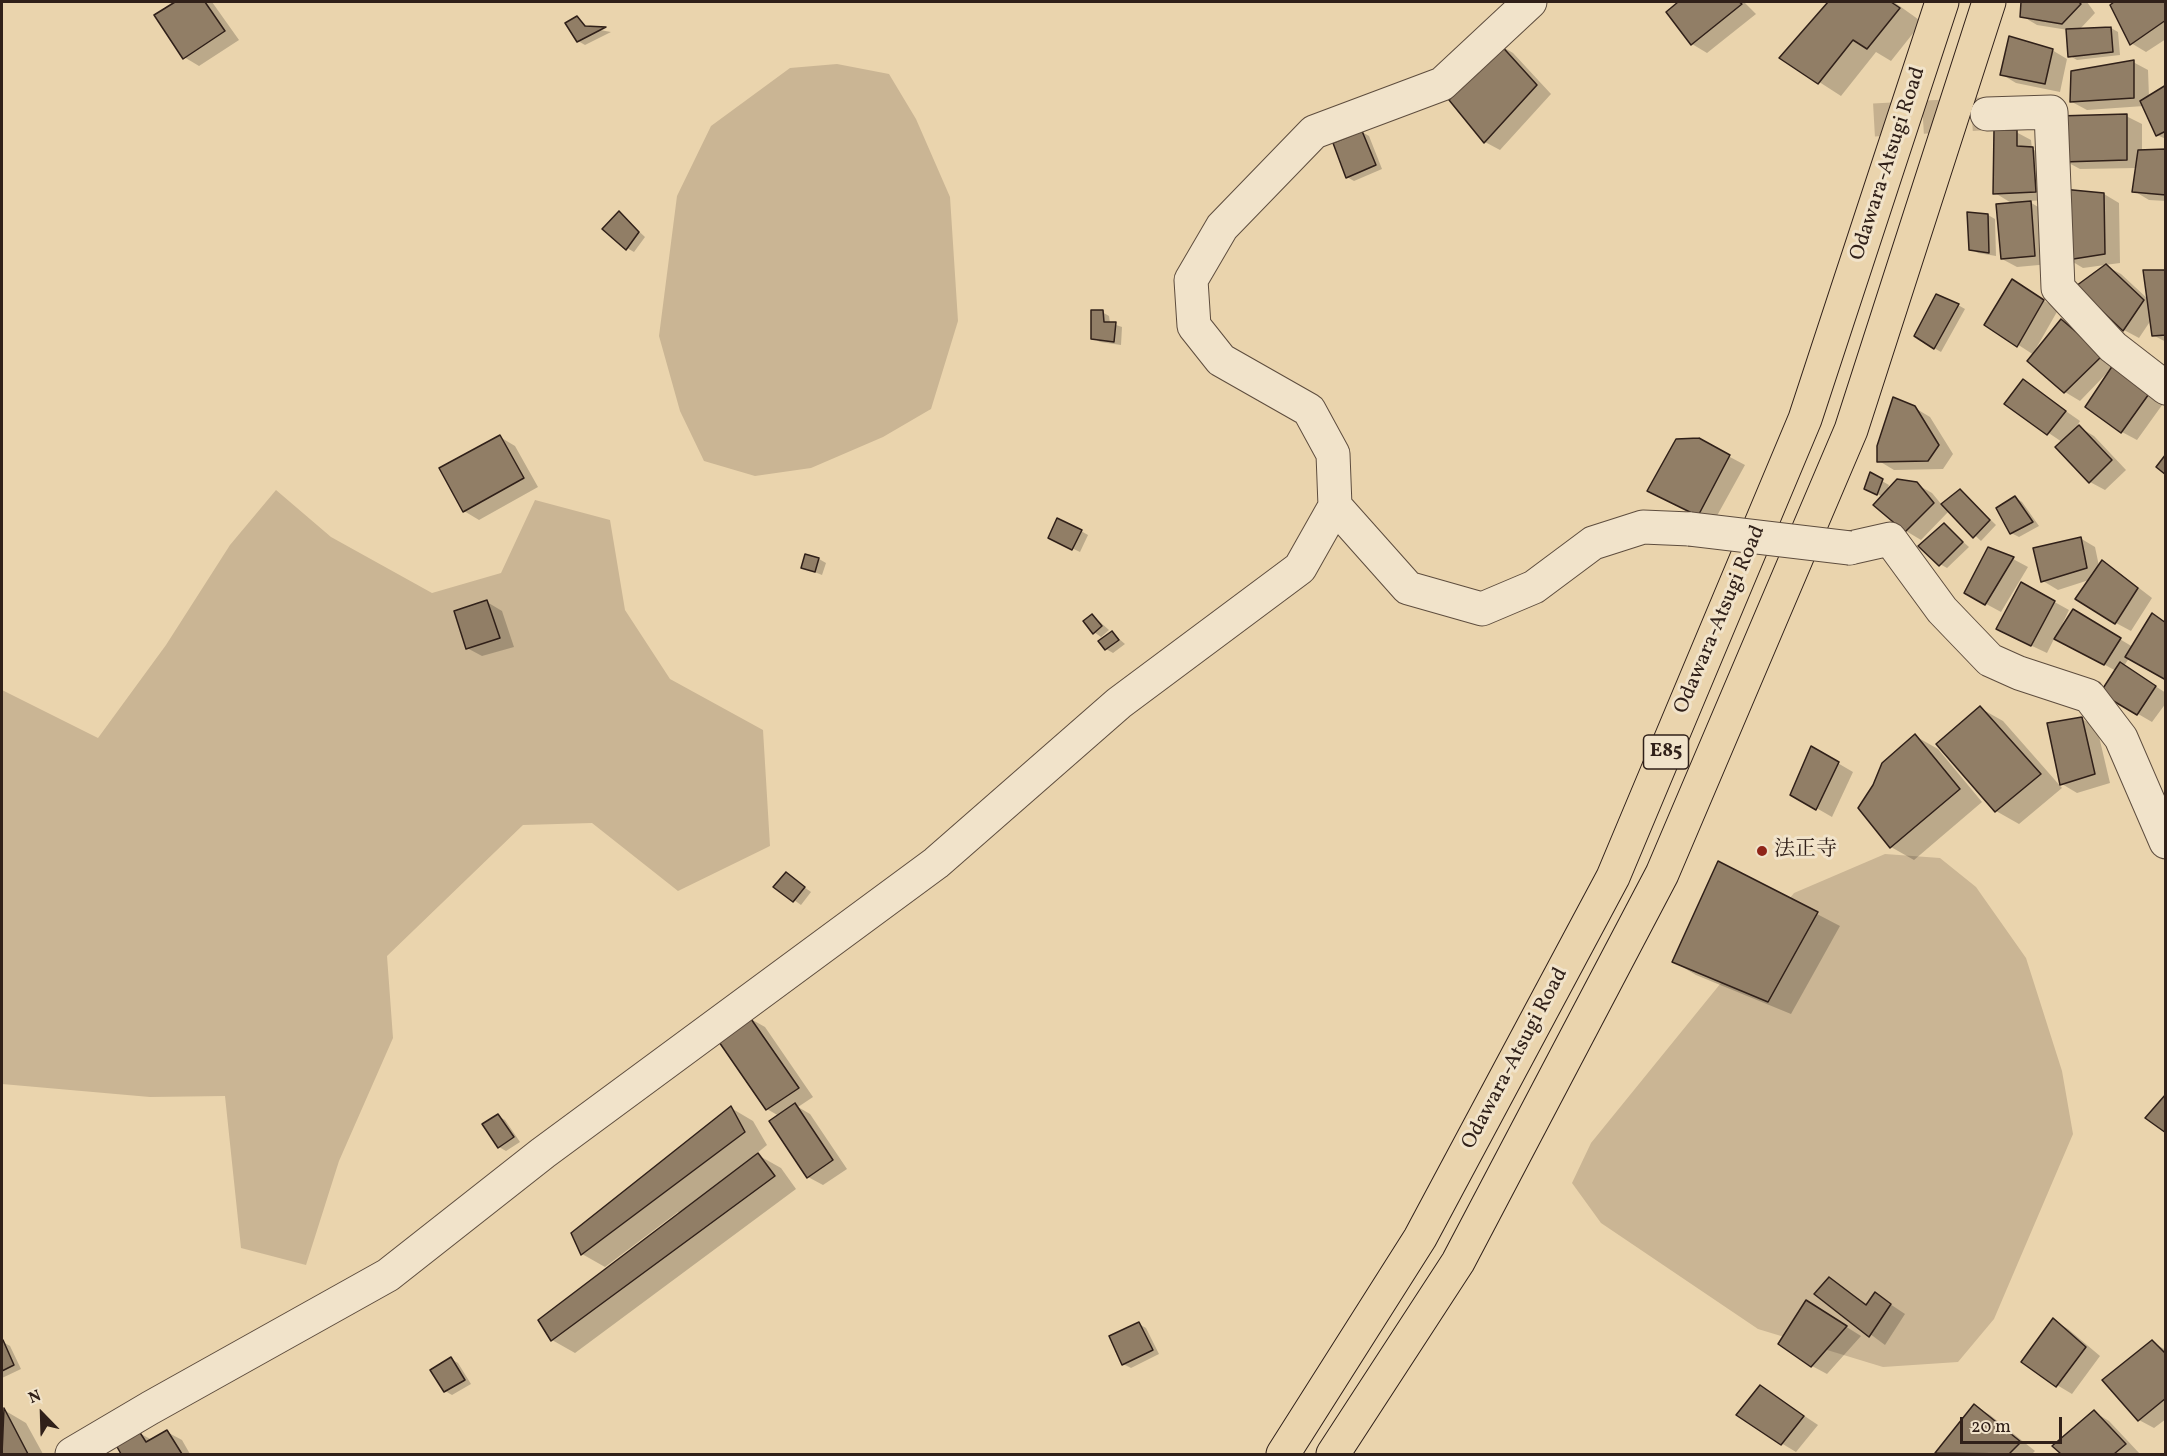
<!DOCTYPE html>
<meta charset="utf-8">
<style>
body{margin:0}
#map{position:relative;width:2167px;height:1456px;overflow:hidden;background:#ead4ad;font-family:Vollkorn,serif}
canvas{display:block}
.frame{position:absolute;inset:0;border:3px solid #302019;pointer-events:none}
.north{position:absolute;left:12px;top:1384px;width:60px;height:60px;-webkit-text-stroke:4px #f1e3ca;paint-order:stroke;rotate:337deg;font-size:16px;font-weight:700;line-height:24px;text-align:center;color:#302019}
.north::after{content:'';display:block;margin:auto;width:21px;height:27px;background:#302019;clip-path:polygon(50% 0,100% 100%,50% 72%,0 100%)}
.scale{position:absolute;left:1960px;top:1417px;width:102px;height:27px;box-sizing:border-box;border:3px solid #302019;border-top:0;padding-left:8px;font-size:18px;line-height:21px;white-space:nowrap;color:#302019;-webkit-text-stroke:4px #f1e3ca;paint-order:stroke}
</style>
<div id="map">
<canvas width="2167" height="1456"></canvas>
<div class="frame"></div>
<div class="north">N</div>
<div class="scale">20 m</div>
</div>
<script>
const c = document.querySelector('canvas').getContext('2d');
c.lineJoin = 'round';
function fillPath(path, color) {
  c.fillStyle = color;
  c.fill(path, 'evenodd');
}
function toPath(rows) {
  const path = new Path2D();
  for (const r of rows) {
    path.moveTo(r[0], r[1]);
    for (let i = 2; i < r.length; i += 2) path.lineTo(r[i], r[i + 1]);
  }
  return path;
}
function strokePath(path, color, width, dash) {
  c.strokeStyle = color;
  c.lineWidth = width;
  c.lineCap = dash ? 'butt' : 'round';
  c.setLineDash(dash || []);
  c.stroke(path);
}
function drawText(font, color, halo, rows, align = 'center') {
  c.font = font + ' Vollkorn,"Noto Serif JP",serif';
  c.lineWidth = 6;
  c.setLineDash([]);
  c.textBaseline = 'middle';
  c.strokeStyle = halo;
  c.fillStyle = color;
  for (const [text, x, y, turn = 0] of rows) {
    c.save();
    c.translate(x, y);
    c.rotate((+turn || 0) * Math.PI / 180);
    c.textAlign = isNaN(turn) ? turn : align;
    if (halo) c.strokeText(text, 0, 0);
    c.fillText(text, 0, 0);
    c.restore();
  }
}
const green = toPath([
 [837,64,889,74,916,119,950,197,958,321,931,409,883,437,811,468,755,476,704,461,680,411,659,336,677,196,711,126,790,68],
 [276,490,331,537,432,593,501,573,535,500,610,520,625,610,670,679,763,730,770,846,678,891,592,823,523,825,387,956,393,1038,339,1161,306,1265,241,1248,225,1096,150,1097,2,1084,2,690,98,738,166,645,230,545],
 [1885,854,1940,858,1976,887,2026,958,2062,1071,2073,1134,1994,1319,1958,1362,1883,1367,1758,1329,1601,1223,1572,1183,1591,1143,1794,893]
]);
const shadow = toPath([
 [178,2,212,2,239,40,199,66,184,57,156,16],
 [1681,2,1744,2,1756,14,1707,53,1692,44,1668,12],
 [1830,2,1894,2,1922,22,1891,61,1876,52,1841,96,1782,58],
 [2022,2,2087,2,2095,13,2080,29,2111,28,2118,32,2120,55,2077,60,2070,56,2068,30,2037,25,2022,16],
 [2117,2,2166,2,2166,39,2146,52,2131,43,2112,5],
 [577,17,589,28,611,32,585,45,578,41],
 [1498,44,1513,53,1551,94,1500,150,1485,142],
 [2052,50,2067,59,2060,92,2016,83,2001,74],
 [2133,62,2148,70,2149,97,2166,87,2166,139,2157,135,2144,106,2087,110,2072,102],
 [2126,116,2142,124,2142,152,2166,151,2166,201,2149,200,2134,191,2137,168,2080,169,2065,161],
 [1362,132,1369,136,1382,169,1354,181,1347,177],
 [2016,132,2031,140,2032,149,2048,157,2050,200,2028,201,2045,211,2050,264,2017,267,2002,259,2013,204,1995,193],
 [2104,194,2119,203,2120,263,2083,268,2068,259],
 [619,213,645,237,634,252,627,248],
 [1988,215,1995,219,1996,256,1978,253,1970,249],
 [2106,266,2121,274,2149,300,2166,272,2166,342,2153,335,2151,320,2139,338,2124,330,2078,286],
 [2027,289,2058,310,2034,352,2062,321,2077,329,2165,401,2137,440,2122,432,2107,373,2080,401,2065,392,2034,355,1986,324],
 [1958,305,1965,309,1941,352,1934,348],
 [1102,312,1109,316,1110,323,1122,327,1121,345,1100,342,1093,338],
 [2023,381,2080,421,2077,426,2094,436,2126,470,2105,490,2090,482,2062,442,2006,404],
 [1915,408,1930,417,1953,454,1943,469,1894,470,1879,461],
 [500,437,515,446,538,487,479,520,464,511],
 [1698,440,1745,465,1713,523,1649,491],
 [1871,475,1889,485,1886,493,1916,484,1932,493,1942,505,1960,490,1996,525,1981,541,1949,511,1921,540,1906,531,1883,497,1873,492],
 [2015,497,2022,502,2039,526,2019,537,2011,533],
 [1944,525,1969,547,1947,568,1940,564],
 [1081,531,1088,535,1080,552,1057,541],
 [2080,538,2095,547,2099,566,2102,562,2117,571,2152,598,2131,631,2116,623,2089,580,2058,590,2043,581,2035,550],
 [819,559,826,563,822,575,802,567],
 [2013,559,2028,567,2001,612,1966,593],
 [2022,584,2069,610,2062,625,2064,626,2073,611,2133,647,2152,615,2166,622,2166,678,2129,658,2124,666,2166,693,2166,703,2152,722,2102,693,2116,671,2055,637,2047,653,2013,637],
 [487,602,502,611,514,647,482,656,467,648],
 [1092,615,1109,630,1101,637,1094,632],
 [1112,633,1125,644,1113,653,1106,649],
 [1980,708,2003,721,2062,788,2019,824,1996,811],
 [2082,719,2097,728,2110,783,2077,793,2062,784],
 [1915,736,1938,749,1982,802,1914,860,1891,847],
 [1812,748,1853,772,1832,817,1792,794],
 [1719,863,1840,926,1791,1014,1696,975,1674,962],
 [786,874,811,892,801,905,776,887],
 [749,1018,765,1027,813,1097,798,1107,810,1114,847,1169,823,1185,808,1177,779,1116,767,1109],
 [731,1108,753,1121,767,1145,756,1154,781,1168,796,1189,575,1353,552,1340,680,1214,678,1212,605,1267,582,1254],
 [498,1116,505,1120,520,1142,506,1151,499,1147],
 [1829,1279,1868,1305,1875,1294,1905,1314,1885,1345,1816,1294],
 [1821,1311,1861,1336,1827,1374,1812,1366],
 [2053,1320,2068,1329,2100,1356,2072,1394,2057,1385],
 [1139,1324,1146,1328,1159,1354,1131,1368,1123,1364],
 [3,1342,10,1346,21,1369,2,1378],
 [2152,1342,2166,1350,2166,1419,2154,1428,2139,1420],
 [451,1359,458,1363,471,1384,452,1395,445,1391],
 [1761,1387,1818,1425,1796,1452,1781,1443],
 [1975,1406,1990,1415,2035,1451,2032,1454,1937,1453],
 [4,1410,26,1423,43,1454,2,1454],
 [2094,1412,2109,1421,2140,1454,2063,1454,2054,1446],
 [167,1432,182,1440,190,1454,123,1454,118,1445,139,1433,152,1440]
]);
const building = toPath([
 [175,2,205,2,225,31,183,59,154,15,175,2],
 [1678,2,1739,2,1742,4,1691,45,1666,12,1678,2],
 [1828,2,1891,2,1900,8,1867,49,1853,40,1818,84,1779,58,1828,2],
 [2021,2,2079,2,2081,4,2062,24,2020,17,2021,2],
 [2114,2,2166,2,2166,20,2130,45,2110,5,2114,2],
 [577,16,585,26,606,27,577,42,565,23,577,16],
 [2111,27,2113,52,2068,57,2066,29,2111,27],
 [2009,36,2053,49,2045,84,2000,75,2009,36],
 [1498,42,1537,85,1484,143,1449,100,1498,42],
 [2134,60,2134,98,2070,102,2071,71,2134,60],
 [2166,85,2166,131,2156,136,2140,101,2166,85],
 [2127,114,2127,160,2063,162,2058,116,2127,114],
 [1994,130,2017,130,2017,146,2033,147,2036,192,1993,194,1994,130],
 [1362,131,1376,165,1346,178,1333,143,1362,131],
 [2166,149,2166,195,2132,192,2138,150,2166,149],
 [2062,189,2104,193,2105,254,2067,260,2062,189],
 [2031,201,2035,256,2001,259,1996,204,2031,201],
 [619,211,639,232,626,250,602,229,619,211],
 [1967,212,1988,214,1989,253,1969,250,1967,212],
 [2106,264,2144,300,2123,331,2076,286,2106,264],
 [2143,270,2166,270,2166,335,2152,336,2143,270],
 [2012,279,2044,300,2017,347,1984,325,2012,279],
 [1936,294,1959,304,1934,349,1914,336,1936,294],
 [1091,310,1103,310,1104,322,1116,322,1114,342,1091,339,1091,310],
 [2061,319,2103,355,2064,393,2027,361,2061,319],
 [2115,362,2151,391,2121,433,2085,407,2115,362],
 [2023,379,2066,411,2047,435,2004,404,2023,379],
 [1893,397,1915,406,1939,445,1928,461,1877,462,1877,446,1893,397],
 [2079,425,2112,460,2089,483,2055,447,2079,425],
 [500,435,524,478,463,512,439,468,500,435],
 [1699,438,1730,455,1698,516,1647,491,1676,439,1699,438],
 [2166,454,2166,475,2156,467,2166,454],
 [1870,472,1883,479,1877,495,1864,489,1870,472],
 [1897,479,1917,482,1934,503,1905,532,1873,505,1897,479],
 [1960,489,1990,520,1973,538,1941,504,1960,489],
 [2015,496,2033,522,2010,534,1996,508,2015,496],
 [1057,518,1082,530,1072,550,1048,538,1057,518],
 [1944,523,1963,542,1939,566,1918,546,1944,523],
 [2081,537,2087,568,2041,582,2033,548,2081,537],
 [1988,547,2014,557,1985,605,1964,593,1988,547],
 [805,554,819,558,815,572,801,568,805,554],
 [2102,560,2138,588,2115,624,2075,599,2102,560],
 [2021,582,2055,601,2031,646,1996,629,2021,582],
 [487,600,500,638,466,649,454,611,487,600],
 [2073,609,2121,638,2104,665,2054,639,2073,609],
 [2152,613,2166,623,2166,680,2125,657,2152,613],
 [1092,614,1102,626,1093,634,1083,621,1092,614],
 [1112,631,1119,640,1105,650,1098,641,1112,631],
 [2120,662,2156,686,2137,715,2100,693,2120,662],
 [1980,706,2041,774,1995,812,1936,744,1980,706],
 [2082,717,2095,774,2060,785,2047,723,2082,717],
 [1915,734,1960,789,1890,848,1858,808,1873,785,1882,763,1915,734],
 [1811,746,1839,762,1816,810,1790,795,1811,746],
 [1718,861,1818,912,1768,1002,1672,962,1718,861],
 [786,872,805,887,793,902,773,887,786,872],
 [749,1016,799,1088,766,1110,717,1039,749,1016],
 [2166,1094,2166,1133,2145,1118,2166,1094],
 [795,1103,833,1160,807,1178,769,1121,795,1103],
 [731,1106,745,1132,581,1255,571,1233,731,1106],
 [498,1114,514,1137,498,1148,482,1124,498,1114],
 [758,1153,775,1176,551,1341,538,1320,758,1153],
 [1829,1277,1866,1305,1875,1292,1891,1304,1869,1337,1814,1294,1829,1277],
 [1806,1300,1847,1326,1811,1367,1778,1344,1806,1300],
 [2053,1318,2086,1347,2056,1387,2021,1362,2053,1318],
 [1139,1322,1153,1350,1122,1365,1109,1336,1139,1322],
 [3,1340,14,1365,2,1371,2,1341,3,1340],
 [2152,1340,2166,1354,2166,1398,2138,1421,2102,1380,2152,1340],
 [451,1357,465,1380,444,1392,430,1370,451,1357],
 [1760,1385,1804,1416,1781,1445,1736,1415,1760,1385],
 [1974,1404,2021,1442,2009,1454,1935,1453,1974,1404],
 [4,1408,28,1454,2,1454,4,1408],
 [2094,1410,2126,1444,2114,1454,2061,1454,2052,1446,2094,1410],
 [167,1430,182,1454,121,1454,116,1445,139,1431,146,1442,167,1430]
]);
const minorTunnel = toPath([
 [1874,120,1980,114]
]);
const minor = toPath([
 [1987,114,2051,112,2058,288,2113,347,2166,388],
 [1335,506,1408,588,1482,609,1534,587,1593,543,1643,527,1690,529],
 [1850,548,1890,539,1942,610,1990,660,2019,673,2089,696,2121,738,2166,842],
 [72,1454,150,1408,388,1275,543,1153,936,863,1119,703,1300,568,1335,506,1333,454,1309,410,1221,360,1194,326,1191,280,1222,227,1314,132,1442,84,1530,2]
]);
const trunk = toPath([
 [1283,1454,1420,1238,1613,877,1805,419,1942,2],
 [1333,1454,1458,1262,1662,874,1851,430,1989,2]
]);
const minorBridge = toPath([
 [1690,529,1850,548]
]);
const markers = [
 [1762,851,6,"#8f2418"]
];
const shields = [
 [1666,752,45]
];
const shieldNames = [
 ["E85",1666,752]
];
const streetNames = [
 ["Odawara-Atsugi Road",1889,164,-72],
 ["Odawara-Atsugi Road",1721,620,-67],
 ["Odawara-Atsugi Road",1516,1059,-62]
];
const poiNames = [
 ["法正寺",1774,851]
];
fillPath(green, '#cab594');
fillPath(shadow, '#0003');
fillPath(building, '#917e66');
strokePath(building, '#302019', 1.5);
strokePath(minorTunnel, '#c5b08f', 33, [33, 16]);
strokePath(minor, '#5e4d3e', 35);
strokePath(trunk, '#302019', 35);
strokePath(minor, '#f1e3ca', 33);
strokePath(trunk, '#ead4ad', 33);
strokePath(minorBridge, '#5e4d3e', 35, []);
strokePath(minorBridge, '#f1e3ca', 33);
for (const [x, y, r, color] of markers) {
  const dot = new Path2D();
  dot.arc(x, y, r, 0, 2 * Math.PI);
  c.fillStyle = color;
  c.fill(dot);
  strokePath(dot, '#f1e3ca', 2);
}
for (const [x, y, w] of shields) {
  const box = new Path2D();
  box.roundRect(x - w / 2, y - 17, w, 34, 4.5);
  c.fillStyle = '#f1e3ca';
  c.fill(box);
  strokePath(box, '#302019', 1.5);
}
drawText('bold 20px', '#302019', null, shieldNames);
drawText('21px', '#302019', '#f1e3ca', streetNames);
drawText('21px', '#302019', '#f1e3ca', poiNames, 'left');
</script>
